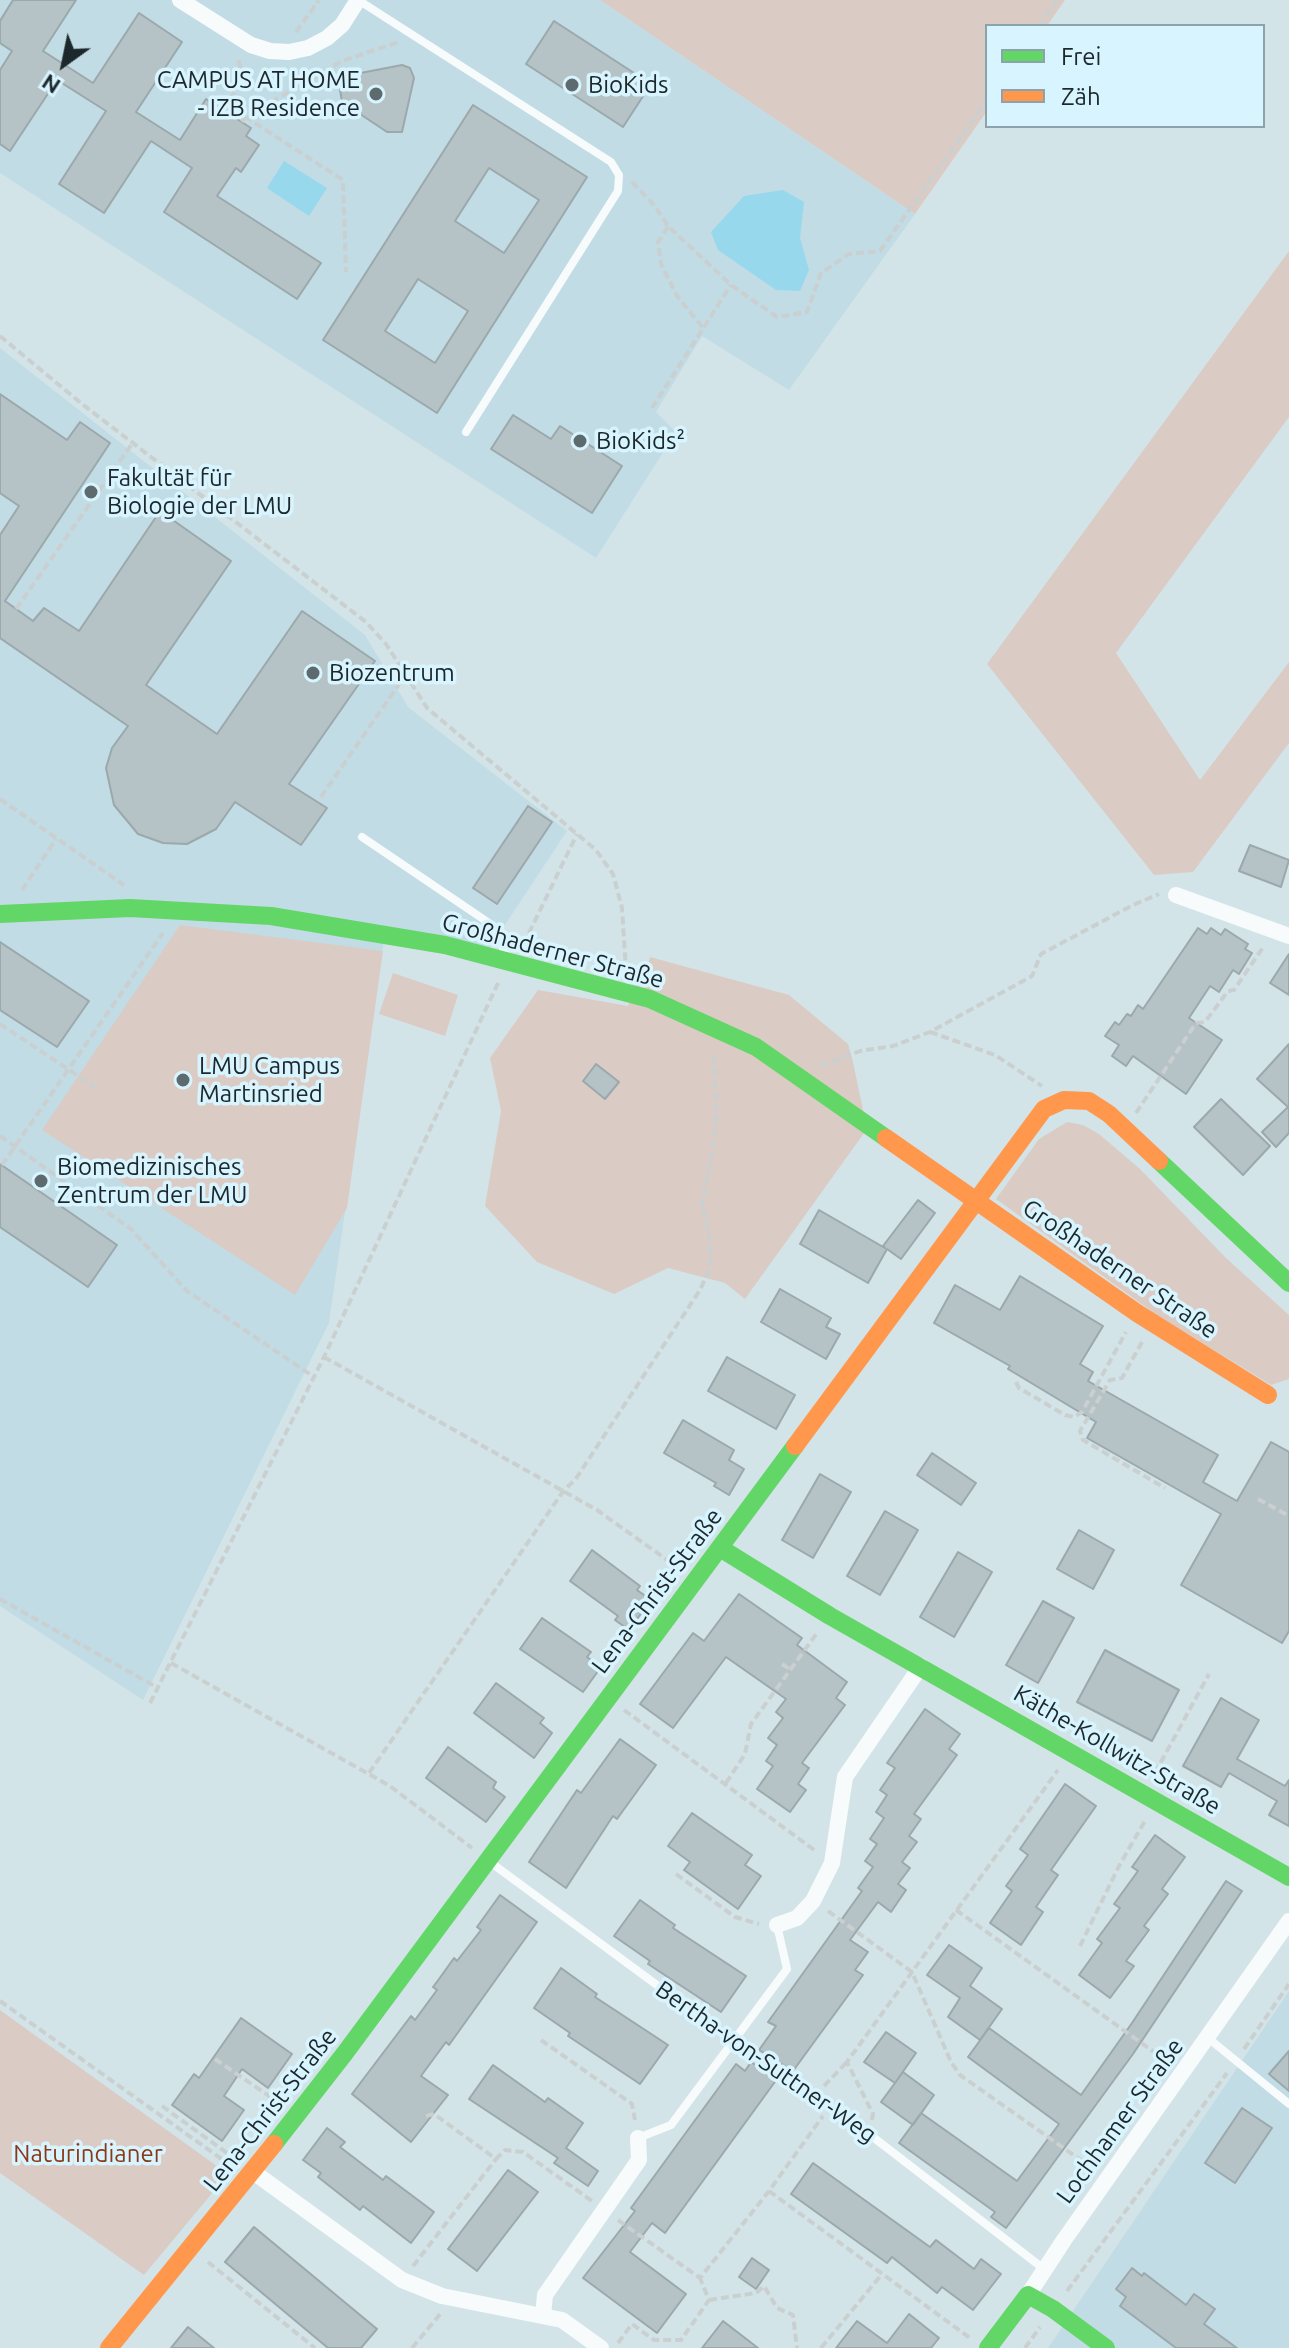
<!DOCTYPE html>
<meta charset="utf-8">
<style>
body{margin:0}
#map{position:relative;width:1289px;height:2348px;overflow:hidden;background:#d3e4e9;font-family:Ubuntu,sans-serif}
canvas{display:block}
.legend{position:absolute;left:985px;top:24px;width:280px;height:104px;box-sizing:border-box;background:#d8f5ff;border:2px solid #8da3ab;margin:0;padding:10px 14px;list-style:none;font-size:24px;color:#1d282c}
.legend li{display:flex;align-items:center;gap:16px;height:40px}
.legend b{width:40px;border:2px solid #8da3ab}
.north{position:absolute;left:24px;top:24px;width:80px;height:80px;-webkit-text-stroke:6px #d8f5ff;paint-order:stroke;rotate:213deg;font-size:22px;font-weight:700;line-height:32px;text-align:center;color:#1d282c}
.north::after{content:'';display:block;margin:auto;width:28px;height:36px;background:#1d282c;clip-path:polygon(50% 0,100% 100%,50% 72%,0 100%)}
</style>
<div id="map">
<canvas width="1289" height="2348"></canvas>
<ul class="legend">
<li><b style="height:10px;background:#63d668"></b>Frei</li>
<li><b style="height:10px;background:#ff974d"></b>Zäh</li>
</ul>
<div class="north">N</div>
</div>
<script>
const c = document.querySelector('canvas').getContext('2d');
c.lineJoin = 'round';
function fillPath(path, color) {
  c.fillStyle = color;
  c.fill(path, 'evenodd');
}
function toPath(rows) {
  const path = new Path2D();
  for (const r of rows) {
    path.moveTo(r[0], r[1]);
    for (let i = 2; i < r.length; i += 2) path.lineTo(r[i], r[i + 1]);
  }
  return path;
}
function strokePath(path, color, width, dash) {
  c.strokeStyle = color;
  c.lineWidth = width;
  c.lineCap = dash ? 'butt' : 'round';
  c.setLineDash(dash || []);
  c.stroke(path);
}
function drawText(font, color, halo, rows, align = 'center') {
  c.font = font + ' Ubuntu,sans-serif';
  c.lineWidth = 7;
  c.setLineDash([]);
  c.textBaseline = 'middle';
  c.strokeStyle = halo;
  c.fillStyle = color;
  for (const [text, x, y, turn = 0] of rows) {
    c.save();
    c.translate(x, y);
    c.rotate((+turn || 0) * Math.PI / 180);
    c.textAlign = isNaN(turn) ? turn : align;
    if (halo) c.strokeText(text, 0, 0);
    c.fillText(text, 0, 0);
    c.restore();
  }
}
const built = toPath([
 [0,0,600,0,915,214,789,390,702,336,656,412,676,432,596,558,0,173],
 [0,348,365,635,408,707,567,831,489,949,386,926,329,1323,143,1700,0,1606],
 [1289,1991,1289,2348,1048,2348]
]);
const green = toPath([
 [600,0,1065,0,1047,26,987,26,987,111,915,214],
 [1289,251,1289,417,1116,653,1200,780,1289,662,1289,743,1193,872,1154,875,987,664],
 [180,925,383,951,347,1208,295,1295,42,1130],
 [650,957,789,995,848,1044,853,1062,867,1129,745,1299,725,1283,668,1268,614,1294,537,1262,485,1206,501,1111,490,1058,538,990,628,1006,639,977,646,973],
 [393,973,458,995,445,1036,379,1014],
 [1067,1122,1083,1125,1099,1134,1140,1169,1226,1258,1289,1315,1289,1379,1271,1385,1157,1315,996,1199,1039,1139],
 [0,2010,228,2174,144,2275,0,2173]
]);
const water = toPath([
 [284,161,327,188,309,216,267,188],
 [783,190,804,202,800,238,809,270,800,291,776,290,718,250,711,232,744,196]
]);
const building = toPath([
 [13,0,76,0,43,51,93,83,139,13,182,42,136,112,180,140,206,99,251,128,246,136,259,145,241,172,236,168,217,196,321,263,297,299,164,212,192,168,151,141,104,213,59,184,106,111,57,80,10,151,0,144,0,70,12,51,0,43,0,21,13,0],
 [554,21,651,84,623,127,526,64,554,21],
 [402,65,410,68,414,78,402,132,387,132,342,102,339,83,345,76,402,65],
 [473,105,587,177,437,413,323,340,473,105],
 [489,168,539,200,504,253,455,221,489,168],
 [418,279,468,311,435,363,385,331,418,279],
 [0,394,67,440,80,422,110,443,5,601,33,621,44,608,79,631,160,511,231,561,146,685,217,734,302,611,375,661,289,784,327,808,301,845,235,802,216,829,187,844,163,843,138,834,114,805,106,768,112,748,128,726,0,638,0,535,19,506,0,493,0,394],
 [513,415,551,439,560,426,622,466,592,513,491,449,513,415],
 [528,806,552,822,497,904,473,888,528,806],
 [1250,845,1289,860,1281,887,1239,871,1250,845],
 [1198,928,1207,934,1211,928,1221,935,1225,929,1248,944,1245,949,1252,953,1239,974,1233,970,1219,992,1210,986,1189,1018,1222,1040,1186,1094,1133,1056,1126,1066,1112,1056,1119,1045,1105,1036,1115,1022,1119,1025,1127,1014,1131,1016,1138,1005,1143,1009,1198,928],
 [0,942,89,1001,57,1047,0,1010,0,942],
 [1289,954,1289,995,1270,983,1289,954],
 [1289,1044,1289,1133,1276,1147,1262,1132,1288,1107,1257,1079,1289,1044],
 [596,1064,619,1082,605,1099,583,1081,596,1064],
 [1221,1099,1270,1146,1243,1175,1194,1127,1221,1099],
 [0,1164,117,1245,88,1287,0,1227,0,1164],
 [918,1200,935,1213,901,1259,887,1249,868,1283,800,1244,819,1210,885,1248,883,1246,918,1200],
 [1020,1276,1103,1326,1080,1364,1093,1372,1088,1381,1218,1455,1203,1482,1237,1501,1271,1442,1289,1452,1289,1631,1282,1643,1181,1585,1221,1514,1087,1438,1096,1422,1008,1369,1010,1366,934,1323,955,1285,1000,1310,1020,1276],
 [780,1289,831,1318,826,1327,840,1334,826,1359,761,1322,780,1289],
 [727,1357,795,1395,776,1429,708,1391,727,1357],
 [683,1420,734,1450,729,1460,744,1469,729,1495,714,1486,716,1483,664,1453,683,1420],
 [932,1453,976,1483,961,1505,917,1475,932,1453],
 [820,1474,851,1492,813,1558,782,1540,820,1474],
 [885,1511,918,1530,880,1595,847,1576,885,1511],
 [1079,1530,1114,1550,1093,1589,1057,1569,1079,1530],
 [592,1550,640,1586,637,1590,651,1600,629,1630,615,1620,618,1616,570,1581,592,1550],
 [958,1552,992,1572,954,1637,920,1617,958,1552],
 [739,1594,802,1638,797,1645,847,1682,836,1698,845,1705,802,1763,809,1768,798,1784,806,1790,790,1812,757,1789,773,1766,766,1761,777,1745,768,1738,783,1718,776,1712,786,1699,726,1657,673,1728,640,1704,693,1633,704,1641,739,1594],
 [1043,1601,1074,1618,1038,1683,1006,1665,1043,1601],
 [542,1618,591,1652,587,1657,601,1667,583,1692,520,1649,542,1618],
 [1105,1650,1179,1690,1152,1741,1077,1702,1105,1650],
 [496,1683,544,1718,540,1723,552,1733,534,1758,474,1713,496,1683],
 [1221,1698,1259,1720,1237,1759,1285,1786,1289,1780,1289,1826,1269,1815,1277,1801,1229,1773,1221,1787,1183,1766,1221,1698],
 [925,1709,960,1734,949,1749,957,1755,914,1814,921,1819,909,1836,917,1842,902,1862,910,1868,898,1884,906,1890,891,1912,878,1902,850,1940,868,1952,855,1970,863,1975,793,2071,759,2050,776,2026,768,2022,862,1891,858,1888,873,1867,865,1861,877,1844,870,1839,884,1818,876,1812,887,1795,880,1790,895,1768,887,1763,925,1709],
 [620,1739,656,1765,617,1819,613,1816,566,1888,529,1862,577,1790,581,1793,620,1739],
 [448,1747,496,1782,493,1788,505,1797,486,1822,426,1778,448,1747],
 [1065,1784,1096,1806,1051,1870,1058,1875,1036,1907,1043,1912,1021,1945,990,1923,1012,1891,1006,1886,1028,1855,1020,1849,1065,1784],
 [692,1813,752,1855,745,1865,761,1876,738,1909,684,1870,690,1862,668,1846,692,1813],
 [1155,1835,1185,1857,1162,1889,1168,1894,1144,1926,1149,1930,1126,1961,1134,1966,1110,1998,1079,1975,1102,1943,1097,1939,1120,1908,1114,1904,1138,1871,1132,1867,1155,1835],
 [1226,1881,1242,1891,1133,2054,1006,2228,991,2217,995,2212,899,2143,921,2113,1017,2181,1059,2124,968,2057,989,2028,1081,2095,1132,2023,1226,1881],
 [500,1895,537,1922,449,2045,446,2042,421,2076,448,2095,411,2142,352,2094,411,2016,415,2020,437,1990,433,1987,439,1979,454,1958,457,1961,481,1930,477,1927,500,1895],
 [640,1900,675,1925,673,1928,746,1976,721,2012,648,1964,650,1961,614,1936,640,1900],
 [949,1945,982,1968,970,1986,1002,2009,980,2040,948,2017,960,1998,927,1975,949,1945],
 [561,1968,597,1994,595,1997,668,2045,640,2084,568,2036,570,2033,534,2008,561,1968],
 [241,2018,292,2054,268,2088,242,2069,224,2096,244,2110,222,2141,172,2105,194,2074,199,2078,241,2018],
 [886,2032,916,2053,895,2083,864,2062,886,2032],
 [1289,2051,1289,2091,1269,2074,1289,2051],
 [751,2062,777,2079,665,2233,652,2223,630,2252,686,2294,657,2333,583,2278,635,2211,631,2208,736,2064,745,2071,751,2062],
 [493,2065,545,2102,548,2098,583,2123,566,2148,598,2171,588,2186,554,2163,558,2158,469,2099,493,2065],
 [903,2072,934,2095,913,2125,881,2102,903,2072],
 [1242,2108,1272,2128,1235,2183,1205,2163,1242,2108],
 [327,2128,345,2142,340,2147,383,2180,386,2176,434,2212,411,2243,363,2206,360,2210,318,2177,321,2173,303,2160,327,2128],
 [813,2163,930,2247,936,2240,974,2269,981,2259,1001,2274,973,2310,942,2287,937,2293,892,2257,887,2263,791,2194,813,2163],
 [508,2170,538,2192,477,2271,448,2249,508,2170],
 [254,2227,377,2329,361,2348,328,2348,225,2262,254,2227],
 [752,2258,769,2270,756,2289,739,2277,752,2258],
 [1132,2268,1142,2276,1144,2273,1186,2305,1194,2294,1215,2309,1204,2324,1237,2348,1176,2348,1120,2306,1126,2297,1116,2289,1132,2268],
 [909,2314,939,2338,931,2348,836,2348,857,2321,887,2343,909,2314],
 [723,2321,758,2348,702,2348,723,2321],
 [188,2327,214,2348,171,2348,188,2327]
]);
const path = toPath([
 [1039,26,1057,0],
 [296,32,319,0],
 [238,60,244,77,227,105,343,180,346,272],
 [242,122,245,117,342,61,399,42],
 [632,182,655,206,668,226,731,285,777,317,807,312,821,273,849,254,880,251,987,100],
 [668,227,658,242,661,264,677,296,703,328],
 [0,336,82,404,366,622,386,644,427,708,596,850,613,874,622,908,626,970],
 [652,408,731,285],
 [16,609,134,441],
 [321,797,404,677],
 [0,799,124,885],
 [22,890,56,839],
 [522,943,530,931,577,834],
 [0,1024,98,1089],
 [930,1032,995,1055,1042,1086],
 [821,1066,860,1051,893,1046,930,1032,1032,976,1041,954,1133,905,1159,894],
 [1136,1113,1196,1023,1205,1022,1228,991,1234,990,1264,946],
 [0,1136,131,1229,187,1291,314,1377],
 [2,1165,163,933],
 [1142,1342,1122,1378,1110,1380,1080,1431,1083,1440,1165,1488],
 [324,1357,597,1510,677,1567],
 [1016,1382,1019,1388,1065,1415,1074,1417,1082,1412,1126,1332],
 [1258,1499,1289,1516],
 [0,1599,158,1688],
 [171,1663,390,1786,472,1848],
 [782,1664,791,1670],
 [150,1703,324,1357,499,981],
 [624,1710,817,1852],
 [369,1773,564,1490,575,1480,700,1290,708,1273,710,1257,710,1239,702,1204,713,1149,716,1117,714,1052],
 [1155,1773,1209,1674],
 [726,1783,745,1754,751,1724,817,1633],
 [676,1874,735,1917,759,1924],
 [956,1910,1168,2062],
 [828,1911,912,1972,951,2062,960,2075,1092,2168],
 [1080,1946,1119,1866,1146,1819],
 [0,2001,230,2165],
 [541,2040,632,2104,635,2120],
 [1244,2049,1289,1984],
 [215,2059,278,2102],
 [824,2086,847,2062],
 [162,2106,234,2158],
 [426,2116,434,2114,496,2159,505,2150,523,2152,592,2201],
 [872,2120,873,2114,847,2062,1058,1770],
 [769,2191,970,2338],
 [618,2220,700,2278,769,2191,823,2116],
 [208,2262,315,2348],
 [413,2266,496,2159],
 [1067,2291,1227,2073],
 [709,2300,756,2293,764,2286,777,2308,793,2315,797,2348],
 [618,2343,632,2324,654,2340,681,2340,709,2300,700,2278],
 [412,2348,441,2313],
 [821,2348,882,2274],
 [1025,2348,1040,2327]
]);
const lane = toPath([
 [358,0,611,162,619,175,618,191,466,432],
 [362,837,492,925,507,956],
 [490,1862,726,2036,869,2134,1044,2269],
 [1208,2038,1289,2104],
 [638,2138,671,2125,787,1969,777,1925]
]);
const street = toPath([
 [180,0,251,45,270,51,289,52,308,48,327,38,342,25,358,0],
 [1176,895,1289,936],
 [777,1925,797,1918,813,1901,832,1863,845,1777,921,1666],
 [252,2171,402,2280,442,2296,562,2320,601,2348],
 [1028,2295,1064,2240,1289,1921],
 [543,2316,545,2295,639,2160,638,2138]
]);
const fast = toPath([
 [0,914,130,908,271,916,445,945,650,999,756,1047,886,1138],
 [1159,1161,1289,1283],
 [720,1548,830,1616,1289,1877],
 [274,2144,345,2053,795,1446],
 [988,2348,1028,2295,1053,2309,1106,2348]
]);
const slow = toPath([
 [886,1138,1137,1313,1268,1395],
 [795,1446,1044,1109,1064,1100,1089,1101,1109,1114,1159,1161],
 [109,2348,274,2144]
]);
const markers = [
 [572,85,8,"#5d6a6e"],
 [376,94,8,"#5d6a6e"],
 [580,441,8,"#5d6a6e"],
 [91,492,8,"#5d6a6e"],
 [313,673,8,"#5d6a6e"],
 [183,1080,8,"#5d6a6e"],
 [41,1181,8,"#5d6a6e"]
];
const poiNames = [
 ["CAMPUS AT HOME",360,80,"right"],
 ["- IZB Residence",360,108,"right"],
 ["BioKids",588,85],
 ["BioKids²",596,441],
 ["Fakultät für",107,478],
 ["Biologie der LMU",107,506],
 ["Biozentrum",329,673],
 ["LMU Campus",199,1066],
 ["Martinsried",199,1094],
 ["Biomedizinisches",57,1167],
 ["Zentrum der LMU",57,1195]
];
const streetNames = [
 ["Großhaderner Straße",553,951,15],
 ["Großhaderner Straße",1120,1269,34],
 ["Lena-Christ-Straße",657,1591,-53],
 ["Käthe-Kollwitz-Straße",1117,1750,30],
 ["Bertha-von-Suttner-Weg",766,2062,35],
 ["Lena-Christ-Straße",270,2110,-52],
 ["Lochhamer Straße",1120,2121,-54]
];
const parkNames = [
 ["Naturindianer",88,2154]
];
fillPath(built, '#c1dce5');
fillPath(green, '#dbcbc5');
fillPath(water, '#98d8ec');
fillPath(building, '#b5c2c6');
strokePath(building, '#9ba8ac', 2);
strokePath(path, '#cacfd0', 4, [8, 4]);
strokePath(lane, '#f8fbfc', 8);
strokePath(street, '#f8fbfc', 16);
strokePath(fast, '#63d668', 18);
strokePath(slow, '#ff974d', 18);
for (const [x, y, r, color] of markers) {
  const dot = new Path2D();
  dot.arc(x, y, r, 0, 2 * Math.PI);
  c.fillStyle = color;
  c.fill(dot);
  strokePath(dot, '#d8f5ff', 3);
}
drawText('24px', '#1d282c', '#d8f5ff', poiNames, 'left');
drawText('24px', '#1d282c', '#d8f5ff', streetNames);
drawText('24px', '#8a3918', '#d8f5ff', parkNames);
</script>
